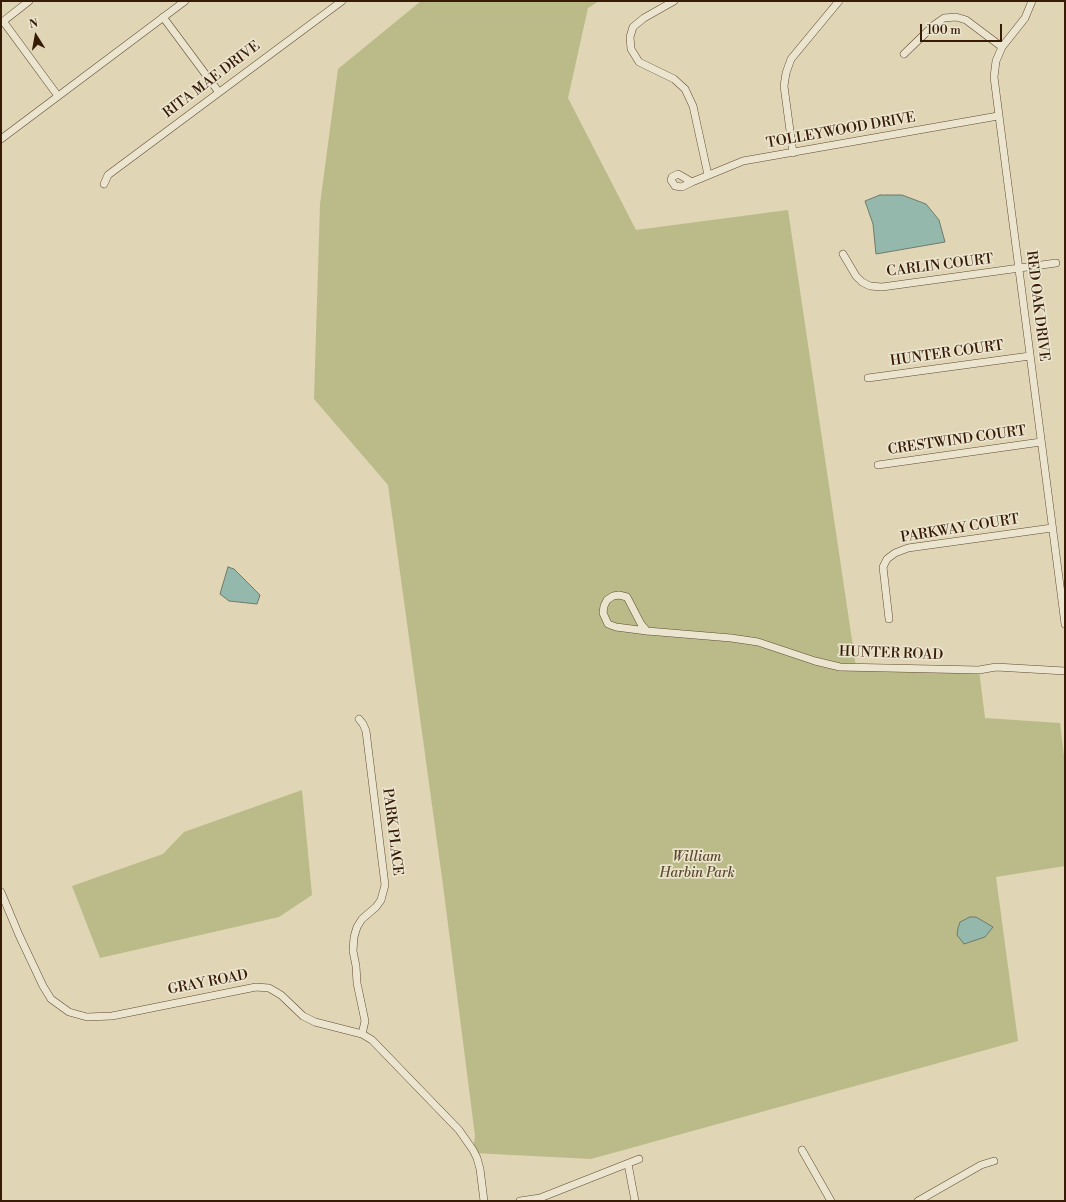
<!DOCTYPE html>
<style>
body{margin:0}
#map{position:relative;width:1066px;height:1202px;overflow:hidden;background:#e0d5b4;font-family:"Libre Bodoni",serif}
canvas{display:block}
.frame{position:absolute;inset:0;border:2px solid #371b07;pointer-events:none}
.north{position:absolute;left:16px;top:16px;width:40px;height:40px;-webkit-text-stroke:3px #ebe4ce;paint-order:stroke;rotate:349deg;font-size:11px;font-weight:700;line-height:16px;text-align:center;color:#371b07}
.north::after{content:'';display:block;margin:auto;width:14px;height:18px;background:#371b07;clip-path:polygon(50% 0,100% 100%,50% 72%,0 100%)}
.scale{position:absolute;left:920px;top:24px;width:82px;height:18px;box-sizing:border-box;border:2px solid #371b07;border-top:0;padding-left:5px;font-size:12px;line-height:14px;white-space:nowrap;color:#371b07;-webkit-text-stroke:3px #ebe4ce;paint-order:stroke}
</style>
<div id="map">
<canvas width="1066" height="1202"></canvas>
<div class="frame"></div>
<div class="north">N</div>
<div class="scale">100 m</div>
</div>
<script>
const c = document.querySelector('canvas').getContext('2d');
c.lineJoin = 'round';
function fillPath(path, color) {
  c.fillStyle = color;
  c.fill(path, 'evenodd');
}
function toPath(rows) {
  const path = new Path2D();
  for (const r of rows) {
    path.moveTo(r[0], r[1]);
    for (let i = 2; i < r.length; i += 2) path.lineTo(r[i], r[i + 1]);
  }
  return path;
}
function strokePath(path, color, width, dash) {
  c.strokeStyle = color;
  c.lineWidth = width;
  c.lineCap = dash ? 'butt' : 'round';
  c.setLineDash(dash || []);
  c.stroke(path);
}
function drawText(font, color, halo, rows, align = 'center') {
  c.font = font + ' "Libre Bodoni",serif';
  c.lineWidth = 3.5;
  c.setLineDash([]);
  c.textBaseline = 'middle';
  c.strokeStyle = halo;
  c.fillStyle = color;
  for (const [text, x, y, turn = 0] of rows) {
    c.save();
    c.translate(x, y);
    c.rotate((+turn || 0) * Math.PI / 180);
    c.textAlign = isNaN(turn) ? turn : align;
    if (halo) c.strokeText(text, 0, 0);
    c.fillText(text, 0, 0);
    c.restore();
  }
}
const green = toPath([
 [421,1,599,1,588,8,568,98,636,230,788,210,856,667,979,670,985,718,1060,723,1065,764,1065,866,996,877,1018,1041,591,1159,474,1153,473,1150,475,1136,443,885,388,485,314,399,320,204,338,69],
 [302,790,312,895,279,917,100,958,72,886,163,854,184,832]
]);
const water = toPath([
 [880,195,902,195,926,204,939,220,945,242,876,254,873,224,865,201,880,195],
 [228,567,234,569,260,595,257,604,229,601,220,594,228,567],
 [970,917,976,917,993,927,985,937,964,944,957,935,958,928,960,922,970,917]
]);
const minor = toPath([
 [674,1,644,18,633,27,630,37,631,49,639,62,674,79,685,89,693,106,708,175],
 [1032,1,1025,18,1002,47,996,61,994,77,1065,624],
 [163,17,218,91],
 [3,21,58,96],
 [1,23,29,1],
 [904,54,934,25,944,18,956,17,966,20,1002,47],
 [1,139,185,1],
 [793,153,784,86,786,73,791,59,839,1],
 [692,182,682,187,675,186,671,180,672,177,678,174,692,182,743,161,998,116],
 [104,184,108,175,342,1],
 [843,254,856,276,862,282,870,286,882,287,1056,263],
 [868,378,1030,356],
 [878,465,1041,442],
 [889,619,883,567,887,559,895,553,908,548,1052,528],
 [647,631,641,624,627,597,619,595,613,596,607,600,604,606,603,613,608,624,616,627,647,631,731,638,758,642,815,661,840,667,979,670,996,667,1065,671],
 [359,719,363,724,366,731,385,885,381,900,376,907,362,919,357,927,354,937,353,951,356,966,357,983,365,1021,362,1034],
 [1,892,19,935,43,986,51,999,69,1012,87,1017,112,1016,256,987,269,988,281,995,303,1016,315,1022,362,1034,372,1040,459,1130,473,1150,477,1158,480,1169,484,1201],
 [802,1150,831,1201],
 [628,1164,635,1201],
 [520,1201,540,1198,639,1159],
 [918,1201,981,1165,994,1161]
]);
const streetNames = [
 ["RITA MAE DRIVE",212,80,-37],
 ["TOLLEYWOOD DRIVE",841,131,-10],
 ["CARLIN COURT",940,266,-7],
 ["RED OAK DRIVE",1037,306,83],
 ["HUNTER COURT",947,354,-8],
 ["CRESTWIND COURT",957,441,-8],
 ["PARKWAY COURT",960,529,-9],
 ["HUNTER ROAD",891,654,2],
 ["PARK PLACE",392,832,83],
 ["GRAY ROAD",208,983,-11]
];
const parkNames = [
 ["William",697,858],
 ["Harbin Park",697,874]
];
fillPath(green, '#babb88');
fillPath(water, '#94b9ac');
strokePath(water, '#6f7a6a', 1);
strokePath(minor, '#614a32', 8);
strokePath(minor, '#ebe4ce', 7);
drawText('14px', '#371b07', '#ebe4ce', streetNames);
drawText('italic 14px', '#5e4b2e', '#ebe4ce', parkNames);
</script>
